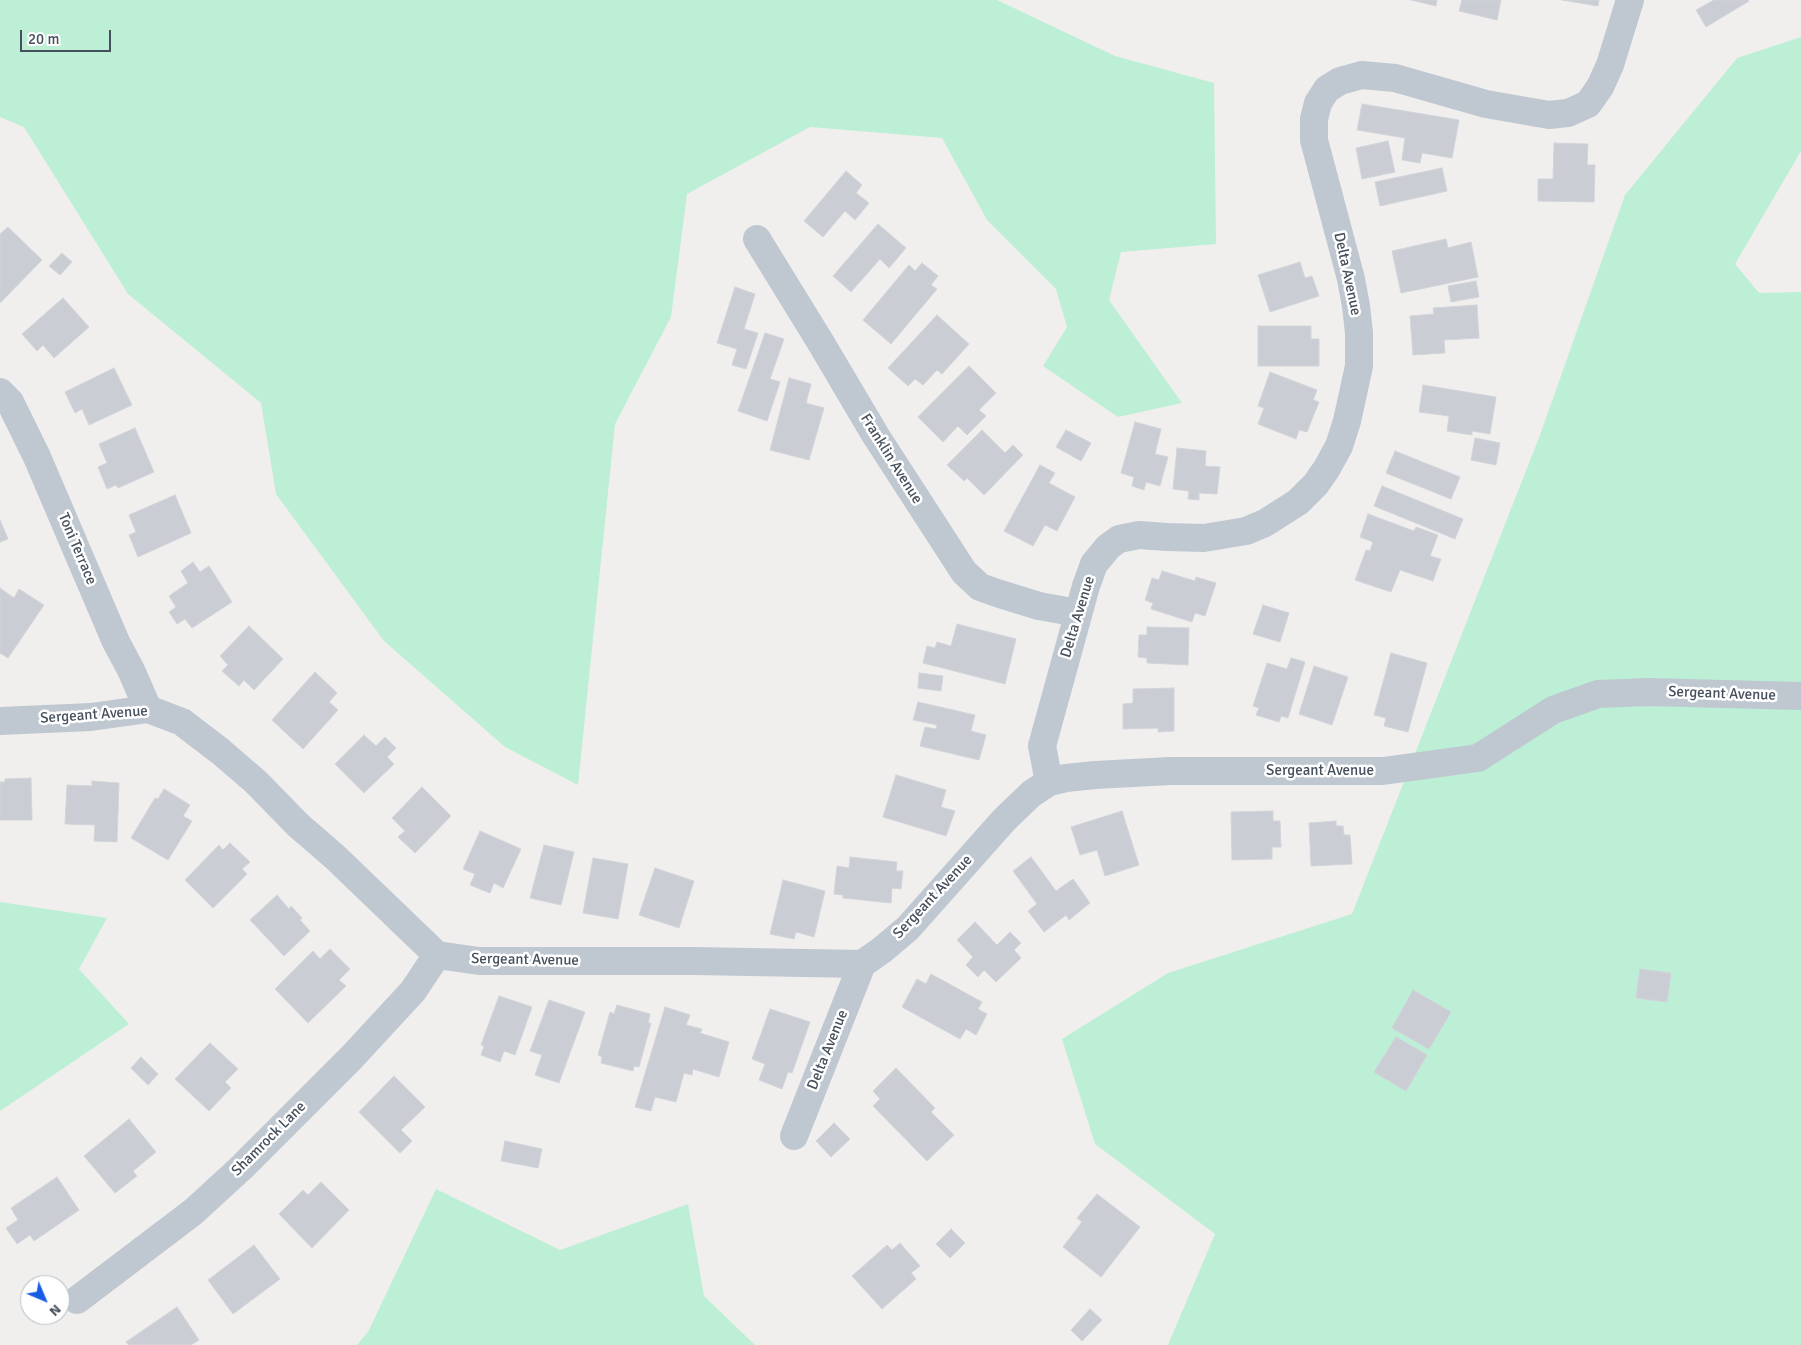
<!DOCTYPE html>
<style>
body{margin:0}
#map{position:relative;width:1801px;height:1345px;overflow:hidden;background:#f1efee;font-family:Signika,sans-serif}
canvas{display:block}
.north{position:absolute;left:20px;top:1275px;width:50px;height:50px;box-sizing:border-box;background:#fff;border:1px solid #b5b9be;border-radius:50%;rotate:135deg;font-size:14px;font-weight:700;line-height:20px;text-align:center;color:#46505c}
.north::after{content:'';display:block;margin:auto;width:18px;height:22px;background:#175ce3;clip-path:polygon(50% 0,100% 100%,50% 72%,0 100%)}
.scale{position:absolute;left:20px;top:30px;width:91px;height:22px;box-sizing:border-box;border:2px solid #46505c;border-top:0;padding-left:6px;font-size:15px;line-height:18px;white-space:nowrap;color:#46505c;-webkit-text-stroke:4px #fff;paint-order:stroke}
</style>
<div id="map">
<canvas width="1801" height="1345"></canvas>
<div class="north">N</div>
<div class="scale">20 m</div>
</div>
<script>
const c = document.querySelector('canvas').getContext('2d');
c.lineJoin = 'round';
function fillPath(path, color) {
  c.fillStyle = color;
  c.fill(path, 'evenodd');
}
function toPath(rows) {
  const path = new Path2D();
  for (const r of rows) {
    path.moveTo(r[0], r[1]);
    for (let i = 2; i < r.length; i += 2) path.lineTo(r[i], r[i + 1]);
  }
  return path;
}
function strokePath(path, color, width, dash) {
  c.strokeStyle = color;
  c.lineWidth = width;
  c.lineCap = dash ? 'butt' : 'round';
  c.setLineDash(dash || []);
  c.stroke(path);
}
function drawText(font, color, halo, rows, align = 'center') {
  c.font = font + ' Signika,sans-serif';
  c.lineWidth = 5;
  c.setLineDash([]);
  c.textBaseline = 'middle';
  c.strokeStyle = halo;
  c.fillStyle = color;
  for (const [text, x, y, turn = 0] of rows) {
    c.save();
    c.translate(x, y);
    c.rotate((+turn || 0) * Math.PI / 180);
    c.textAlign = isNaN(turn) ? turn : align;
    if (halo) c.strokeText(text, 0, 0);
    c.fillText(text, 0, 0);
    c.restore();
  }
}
const green = toPath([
 [0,0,997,0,1115,56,1214,83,1216,244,1121,252,1109,300,1182,403,1118,417,1043,366,1067,327,1056,289,987,220,942,138,810,127,687,194,671,317,615,424,578,785,505,747,384,641,276,494,261,403,128,294,24,127,0,117],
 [1801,37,1801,151,1735,264,1759,293,1801,292,1801,1345,1168,1345,1215,1234,1095,1144,1062,1039,1168,973,1352,914,1540,435,1625,195,1737,58],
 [0,902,107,918,79,969,129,1024,0,1111],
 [436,1189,560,1250,688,1204,704,1296,755,1345,357,1345,368,1332]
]);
const building = toPath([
 [1411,0,1437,0,1436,6,1411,0],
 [1462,0,1501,0,1497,20,1459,11,1462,0],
 [1562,0,1599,0,1598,6,1562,0],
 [1714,0,1748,0,1749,1,1706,27,1696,10,1714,0],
 [1362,104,1459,120,1452,158,1422,153,1420,163,1402,160,1405,138,1357,130,1362,104],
 [1388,141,1395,172,1362,179,1356,148,1388,141],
 [1554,143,1588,144,1587,165,1595,165,1594,202,1538,201,1538,179,1553,179,1554,143],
 [1442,168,1447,191,1380,206,1375,182,1442,168],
 [846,171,862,185,856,193,869,203,855,220,845,211,823,237,804,221,846,171],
 [878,224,906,248,889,268,880,259,851,292,833,276,878,224],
 [8,227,42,260,0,303,0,234,8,227],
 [1446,239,1448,248,1471,242,1478,277,1401,293,1392,251,1446,239],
 [62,253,72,262,60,275,49,266,62,253],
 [1300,262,1305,278,1312,276,1319,296,1270,312,1258,275,1300,262],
 [922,263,938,276,931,285,937,289,891,344,863,320,909,265,915,271,922,263],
 [1476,281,1479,297,1451,302,1448,286,1476,281],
 [735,287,755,294,744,329,758,333,746,369,732,365,737,349,717,343,735,287],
 [63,298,89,327,54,358,43,345,37,351,22,334,63,298],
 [1477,305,1479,338,1444,340,1445,353,1413,355,1410,316,1434,314,1433,308,1477,305],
 [937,315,969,344,942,374,937,370,923,385,915,379,908,386,888,368,937,315],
 [1258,326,1311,326,1311,339,1319,339,1319,366,1258,366,1258,326],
 [765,333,784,339,770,379,780,382,767,421,738,411,765,333],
 [969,366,996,393,979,410,986,416,967,435,958,426,943,442,918,417,969,366],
 [114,368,132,405,89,425,82,409,75,413,65,392,114,368],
 [1270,372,1317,390,1313,400,1319,402,1307,432,1299,430,1296,439,1258,424,1264,408,1258,406,1270,372],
 [789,378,811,384,806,403,824,408,809,460,770,450,789,378],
 [1423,385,1496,397,1490,434,1472,431,1472,435,1447,431,1449,416,1419,412,1423,385],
 [1135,422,1161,429,1155,454,1168,457,1160,486,1146,482,1144,490,1132,486,1134,477,1121,473,1135,422],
 [135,428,154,472,118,488,116,485,107,489,98,467,107,463,99,444,135,428],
 [982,430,1005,453,1013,445,1023,455,984,495,967,478,964,481,947,465,982,430],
 [1066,430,1091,443,1081,461,1056,447,1066,430],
 [1475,438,1500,443,1496,465,1471,460,1475,438],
 [1177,448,1206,451,1205,466,1220,467,1217,494,1199,493,1199,500,1188,499,1189,491,1173,489,1177,448],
 [1395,451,1460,477,1451,499,1386,473,1395,451],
 [1040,465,1055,473,1049,483,1075,497,1057,531,1045,525,1033,546,1004,531,1040,465],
 [1382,486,1463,519,1455,539,1374,506,1382,486],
 [175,495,191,533,138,557,129,535,136,532,129,515,175,495],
 [1368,514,1414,531,1416,527,1438,535,1430,556,1441,559,1433,581,1400,570,1391,592,1355,580,1366,550,1370,551,1373,542,1360,537,1368,514],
 [0,520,8,539,0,542,0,520],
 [193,562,200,572,209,566,232,602,192,628,185,619,177,624,169,612,176,607,169,596,188,583,181,571,193,562],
 [1162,571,1195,581,1196,577,1216,583,1205,616,1195,613,1192,622,1151,609,1153,603,1145,600,1152,578,1159,580,1162,571],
 [0,588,14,598,19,589,44,605,8,658,0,653,0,588],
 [1263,605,1289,613,1280,642,1253,634,1263,605],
 [957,624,1016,639,1005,684,923,663,927,646,935,648,937,642,951,646,957,624],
 [249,626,283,659,254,690,244,680,239,686,222,671,228,665,220,656,249,626],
 [1147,627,1189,628,1188,665,1147,663,1147,658,1138,657,1139,635,1147,635,1147,627],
 [1391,653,1427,663,1408,732,1384,726,1386,718,1374,715,1391,653],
 [1291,658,1305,662,1288,718,1281,716,1279,722,1256,715,1259,708,1253,706,1267,663,1287,669,1291,658],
 [1314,666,1348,677,1332,725,1299,714,1314,666],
 [315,672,337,693,329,702,338,710,303,749,272,720,315,672],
 [919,673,943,676,941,691,918,688,919,673],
 [1174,688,1174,731,1158,732,1158,728,1123,729,1123,704,1133,703,1133,689,1174,688],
 [918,702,975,715,971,731,986,735,979,760,920,746,925,727,936,729,937,725,913,720,918,702],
 [364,735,376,746,385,737,396,748,387,757,394,764,364,793,335,764,364,735],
 [896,775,946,790,941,807,955,811,946,836,883,817,896,775],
 [31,778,32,820,0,820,0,782,5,782,5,779,31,778],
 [92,781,119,783,117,842,94,841,95,825,65,824,67,785,92,786,92,781],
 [422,787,451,816,415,853,398,837,405,831,392,818,422,787],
 [164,789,190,805,183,816,192,821,168,860,131,838,155,798,158,799,164,789],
 [1122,811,1139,865,1105,876,1097,850,1080,855,1071,827,1122,811],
 [1273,811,1273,821,1280,821,1281,847,1272,847,1272,859,1232,860,1231,812,1273,811],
 [1336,821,1336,826,1343,826,1344,835,1350,835,1352,864,1311,866,1309,823,1336,821],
 [480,831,521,849,503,888,494,883,490,893,470,885,475,874,463,869,480,831],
 [230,843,250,862,242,869,247,874,213,908,185,880,219,845,223,850,230,843],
 [544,845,574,852,561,905,530,898,544,845],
 [850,857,897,862,896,871,903,871,901,889,892,888,891,903,843,898,843,895,834,894,837,866,849,868,850,857],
 [1031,857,1056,891,1073,879,1090,903,1069,920,1066,915,1044,932,1028,911,1037,904,1013,871,1031,857],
 [593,858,628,864,618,919,583,913,593,858],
 [655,868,694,881,679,928,639,915,655,868],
 [783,880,825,891,814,937,796,932,794,939,770,934,783,880],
 [277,895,289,909,291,906,302,918,300,920,310,931,284,956,250,920,277,895],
 [975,922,997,945,1010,932,1021,943,1014,950,1021,958,996,982,984,970,978,977,966,965,973,957,957,940,975,922],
 [330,949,350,969,339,980,346,986,308,1023,275,989,313,951,320,959,330,949],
 [1640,969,1671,973,1667,1002,1636,998,1640,969],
 [931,974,982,1002,978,1009,987,1014,976,1035,966,1029,960,1039,902,1007,917,979,926,984,931,974],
 [1413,990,1451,1012,1429,1049,1392,1028,1413,990],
 [499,996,532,1007,515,1055,504,1051,500,1062,481,1055,484,1046,481,1045,499,996],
 [549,1000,585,1012,559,1083,535,1075,542,1055,530,1051,549,1000],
 [617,1005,650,1014,648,1023,651,1023,639,1067,634,1066,633,1071,601,1063,602,1057,598,1055,610,1012,614,1014,617,1005],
 [665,1007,690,1015,686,1025,702,1029,700,1033,729,1042,719,1077,693,1069,692,1075,684,1073,676,1102,655,1097,651,1111,635,1107,665,1007],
 [770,1009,810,1022,792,1073,788,1072,782,1089,759,1080,765,1064,752,1059,770,1009],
 [1396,1037,1427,1055,1406,1091,1374,1072,1396,1037],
 [210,1043,238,1069,225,1082,231,1088,209,1111,175,1079,210,1043],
 [141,1057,158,1074,148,1085,131,1068,141,1057],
 [896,1068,935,1108,931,1112,954,1135,927,1161,873,1106,880,1099,873,1091,896,1068],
 [394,1076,425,1107,401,1130,412,1141,400,1153,359,1112,394,1076],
 [129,1119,156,1152,133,1171,137,1176,115,1193,84,1156,129,1119],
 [834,1123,850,1139,831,1157,816,1141,834,1123],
 [505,1141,542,1149,538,1168,501,1161,505,1141],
 [57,1177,79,1210,34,1241,30,1235,17,1244,6,1228,18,1220,11,1208,57,1177],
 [321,1182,349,1210,312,1248,279,1214,303,1190,308,1195,321,1182],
 [1097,1194,1140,1227,1101,1277,1063,1247,1082,1222,1077,1218,1097,1194],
 [951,1229,965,1243,950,1258,936,1244,951,1229],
 [900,1243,920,1266,911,1273,916,1279,882,1309,852,1276,887,1245,892,1250,900,1243],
 [254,1245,280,1279,233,1314,208,1280,254,1245],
 [177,1307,199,1340,191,1345,129,1345,126,1342,177,1307],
 [1090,1309,1102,1320,1082,1341,1071,1330,1090,1309]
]);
const minor = toPath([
 [757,239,821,343,876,436,964,572,980,587,1000,594,1039,606,1078,613],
 [0,392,10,402,37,457,116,642,131,670,148,709],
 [0,721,91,717,148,709,182,722,220,751,256,782,298,825,335,857,437,955,479,961,693,961,862,964,882,950,908,928,1004,820,1031,794,1049,782,1066,778,1095,775,1170,771,1383,771,1478,758,1553,710,1598,694,1648,692,1801,696],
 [1049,782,1042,746,1086,586,1094,564,1108,547,1119,539,1139,535,1167,537,1204,538,1246,531,1265,523,1298,502,1316,484,1327,468,1339,446,1347,421,1359,366,1359,333,1356,306,1351,279,1314,140,1314,119,1318,103,1327,89,1340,81,1362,75,1395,78,1486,104,1549,115,1568,113,1588,104,1600,87,1610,65,1630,0],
 [794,1136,862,964],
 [77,1300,193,1212,241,1168,352,1057,413,991,437,955]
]);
const streetNames = [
 ["Delta Avenue",1347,274,78],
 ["Franklin Avenue",891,459,58],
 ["Toni Terrace",77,549,67],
 ["Delta Avenue",1078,617,-73],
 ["Sergeant Avenue",1722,694,2],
 ["Sergeant Avenue",94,715,-4],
 ["Sergeant Avenue",1320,771],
 ["Sergeant Avenue",933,897,-47],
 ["Sergeant Avenue",525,960,1],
 ["Delta Avenue",828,1050,-68],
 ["Shamrock Lane",269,1139,-45]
];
fillPath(green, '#bcefd5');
fillPath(building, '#cacdd4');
strokePath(building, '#d2d4da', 1);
strokePath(minor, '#bfc7d1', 28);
drawText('15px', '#46505c', '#fff', streetNames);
</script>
